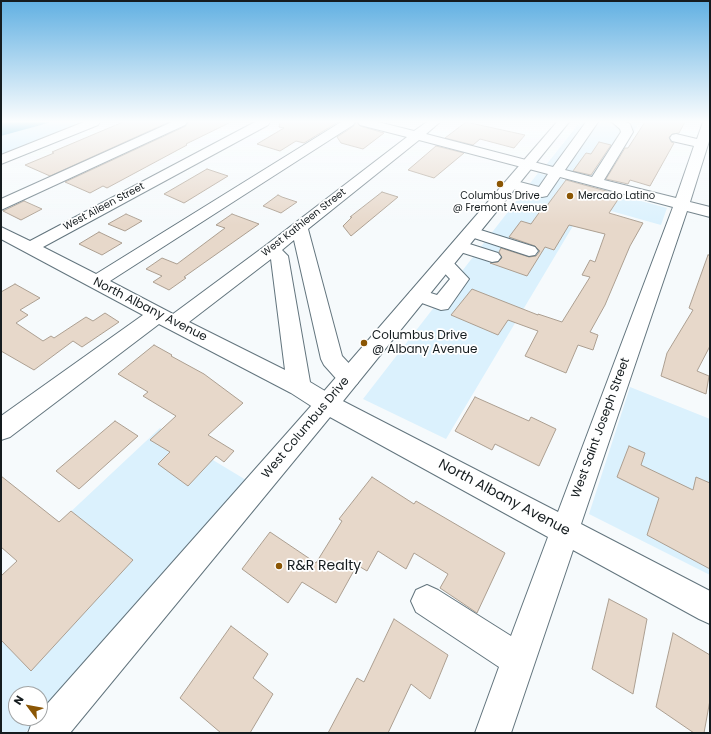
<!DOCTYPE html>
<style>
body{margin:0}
#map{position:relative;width:711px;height:734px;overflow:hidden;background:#f6fafc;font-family:Poppins,sans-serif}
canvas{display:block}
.frame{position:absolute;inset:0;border:2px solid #151c1f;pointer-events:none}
.north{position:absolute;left:8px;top:686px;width:40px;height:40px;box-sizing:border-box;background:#fff;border:1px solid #a1a4a5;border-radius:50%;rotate:302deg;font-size:11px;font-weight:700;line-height:16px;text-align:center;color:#151c1f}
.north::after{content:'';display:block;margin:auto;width:14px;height:18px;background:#8b5604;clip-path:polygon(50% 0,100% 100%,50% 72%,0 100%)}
</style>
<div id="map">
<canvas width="711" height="734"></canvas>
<div class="frame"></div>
<div class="north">N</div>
</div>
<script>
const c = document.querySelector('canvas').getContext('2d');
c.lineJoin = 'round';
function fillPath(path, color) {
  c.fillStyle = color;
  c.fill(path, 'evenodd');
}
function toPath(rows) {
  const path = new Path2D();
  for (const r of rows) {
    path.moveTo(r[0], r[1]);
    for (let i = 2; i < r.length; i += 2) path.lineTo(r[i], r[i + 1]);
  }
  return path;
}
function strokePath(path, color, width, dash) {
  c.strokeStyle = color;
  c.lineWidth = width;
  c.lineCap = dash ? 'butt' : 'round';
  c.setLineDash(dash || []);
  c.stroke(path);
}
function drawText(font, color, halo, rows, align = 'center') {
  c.font = font + ' Poppins,sans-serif';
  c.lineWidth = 3.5;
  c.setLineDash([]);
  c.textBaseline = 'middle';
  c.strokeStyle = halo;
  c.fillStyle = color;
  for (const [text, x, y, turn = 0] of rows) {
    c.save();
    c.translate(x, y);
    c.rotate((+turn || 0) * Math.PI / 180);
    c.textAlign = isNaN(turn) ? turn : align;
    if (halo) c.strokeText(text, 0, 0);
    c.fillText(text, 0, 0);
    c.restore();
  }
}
const built = toPath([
 [580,122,639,123,605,181,546,165],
 [538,173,667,208,661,225,586,204,446,439,363,399],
 [630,387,710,419,710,575,589,514],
 [160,428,246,480,40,716,40,694,16,694,16,718,38,718,25,733,1,733,1,577]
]);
const green = toPath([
 [52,122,87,122,1,156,1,136]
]);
const water = toPath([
 [1,122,52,122,1,136]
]);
const building = toPath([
 [123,122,169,122,50,176,25,165,54,153,52,152,123,122],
 [188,122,231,122,186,144,187,145,107,188,103,186,90,193,65,182,186,126,188,122],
 [280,122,338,122,304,143,296,141,280,151,257,144,284,128,279,127,280,122],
 [356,122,360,126,384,133,363,149,341,143,337,137,354,126,356,122],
 [466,122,525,135,514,148,480,139,473,145,445,138,466,122],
 [645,122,685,122,679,133,672,134,669,137,671,142,674,143,650,186,630,180,628,184,606,179,625,148,628,148,645,122],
 [599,142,611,145,591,175,573,171,586,153,591,154,599,142],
 [436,146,464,153,434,178,408,170,436,146],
 [207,169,228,176,184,203,164,194,207,169],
 [566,180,621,195,609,213,643,223,630,246,605,305,590,332,598,335,593,350,578,345,566,373,525,356,538,331,508,320,498,335,451,315,472,289,538,315,538,314,562,322,590,277,582,275,590,260,595,262,605,234,569,225,554,250,545,247,527,276,490,263,498,262,502,258,499,252,501,248,529,257,536,256,540,251,535,246,509,237,521,221,531,224,541,210,543,211,566,180],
 [382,192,398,197,351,236,343,226,352,217,350,217,382,192],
 [278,195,282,197,297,202,281,213,263,206,278,195],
 [24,201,42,209,21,220,3,211,24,201],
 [126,214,142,221,125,231,108,224,126,214],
 [232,214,259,224,184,277,186,278,169,290,153,282,162,276,146,269,162,258,177,264,225,228,216,225,232,214],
 [99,232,122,243,102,255,79,244,99,232],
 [708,255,710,255,710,346,697,371,709,376,706,394,661,376,667,353,693,310,689,308,708,255],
 [15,284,40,298,20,310,28,315,16,323,43,341,51,336,54,338,86,317,93,321,105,313,119,322,82,347,73,341,34,370,1,351,1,292,15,284],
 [154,345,172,355,171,356,204,374,243,403,208,435,234,451,224,462,216,456,188,486,158,464,170,452,150,440,176,416,143,396,148,392,118,374,154,345],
 [475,397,529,421,531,417,556,429,539,466,495,444,492,450,455,431,475,397],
 [115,421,138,436,79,489,56,471,115,421],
 [629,446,645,453,641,465,693,490,696,477,710,483,710,569,647,535,659,498,617,477,629,446],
 [1,476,59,522,71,511,133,560,31,671,1,640,1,576,17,561,1,547,1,476],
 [372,477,414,504,416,501,505,553,477,613,440,588,448,574,414,553,406,569,378,551,367,571,357,565,336,603,302,582,288,603,242,569,270,532,316,563,342,521,339,519,372,477],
 [609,599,647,619,633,694,592,669,609,599],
 [394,619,448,655,430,699,411,684,388,733,328,733,357,678,364,682,394,619],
 [231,626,268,654,253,678,273,694,250,733,221,733,180,698,231,626],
 [673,633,710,655,710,700,704,733,694,733,656,707,673,633]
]);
const minor = toPath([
 [84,122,100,122,98,125,1,164,1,155,84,122],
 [172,122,187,122,185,125,1,210,1,199,172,122],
 [255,122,270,122,268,125,43,247,96,274,341,122,355,122,353,125,110,281,173,314,265,246,407,137,360,125,358,122,378,122,414,131,427,122,440,122,426,134,553,167,586,122,598,122,565,170,592,177,621,132,620,129,612,122,626,122,630,124,633,132,604,180,676,198,694,146,672,141,670,138,672,135,676,134,697,139,703,122,710,122,710,138,690,202,710,207,710,217,687,211,581,524,710,591,710,624,699,619,573,550,511,733,475,733,499,667,416,612,411,601,416,590,427,585,438,590,511,636,548,537,319,411,291,393,159,324,10,437,1,440,1,416,143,315,1,239,1,227,30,241,255,122],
 [419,140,548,174,539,187,512,180,507,181,505,184,507,187,537,196,542,197,547,196,560,177,673,207,558,512,335,397,310,382,288,256,282,250,294,240,321,359,324,365,341,384,349,387,357,384,360,378,357,372,342,356,308,229,419,140],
 [271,259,285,370,189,322,271,259],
 [471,227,535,247,538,251,535,255,529,256,465,235,463,232,465,229,471,227],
 [460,241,498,253,501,257,498,261,492,262,454,250,451,246,454,242,460,241],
 [445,259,451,260,469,279,448,309,441,310,411,299,408,295,411,291,418,289,437,295,450,279,436,264,439,260,445,259]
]);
const major = toPath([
 [557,122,569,122,335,411,70,733,28,733,33,720,35,718,40,718,40,712,319,397,557,122]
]);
const markers = [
 [500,184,4,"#8b5604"],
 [570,196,4,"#8b5604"],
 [364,343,4,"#8b5604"],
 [279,566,4,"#8b5604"]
];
const farPoinames = [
 ["Columbus Drive",500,196],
 ["@ Fremont Avenue",500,208],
 ["Mercado Latino",578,196,"left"]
];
const farStreetnames = [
 ["West Aileen Street",104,207,-28],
 ["West Kathleen Street",304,223,-38]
];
const streetNames = [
 ["North Albany Avenue",150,310,27],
 ["West Columbus Drive",306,428,-50],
 ["West Saint Joseph Street",601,428,-70]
];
const poiNames = [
 ["Columbus Drive",372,336],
 ["@ Albany Avenue",372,350]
];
const nearStreetnames = [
 ["North Albany Avenue",504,498,28]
];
const nearPoinames = [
 ["R&R Realty",287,566]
];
fillPath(built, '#dbf1fd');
fillPath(green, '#cdedfe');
fillPath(water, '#38aad9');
fillPath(building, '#e7d8ca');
strokePath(building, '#ac9f91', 1);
strokePath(minor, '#63757e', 2);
strokePath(major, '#63757e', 2);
fillPath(minor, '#fff');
fillPath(major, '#fff');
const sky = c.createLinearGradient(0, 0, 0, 225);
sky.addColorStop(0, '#61b0e2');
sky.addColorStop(0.54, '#fbfdfe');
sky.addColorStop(1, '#fbfdfe00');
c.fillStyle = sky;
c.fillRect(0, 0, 711, 225);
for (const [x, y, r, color] of markers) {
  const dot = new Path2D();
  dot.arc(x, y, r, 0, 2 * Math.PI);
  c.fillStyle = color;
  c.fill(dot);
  strokePath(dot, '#fff', 1.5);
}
drawText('10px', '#151c1f', '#fff', farPoinames);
drawText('10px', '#151c1f', '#fff', farStreetnames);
drawText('12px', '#151c1f', '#fff', streetNames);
drawText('12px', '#151c1f', '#fff', poiNames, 'left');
drawText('14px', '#151c1f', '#fff', nearStreetnames);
drawText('14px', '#151c1f', '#fff', nearPoinames, 'left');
</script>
